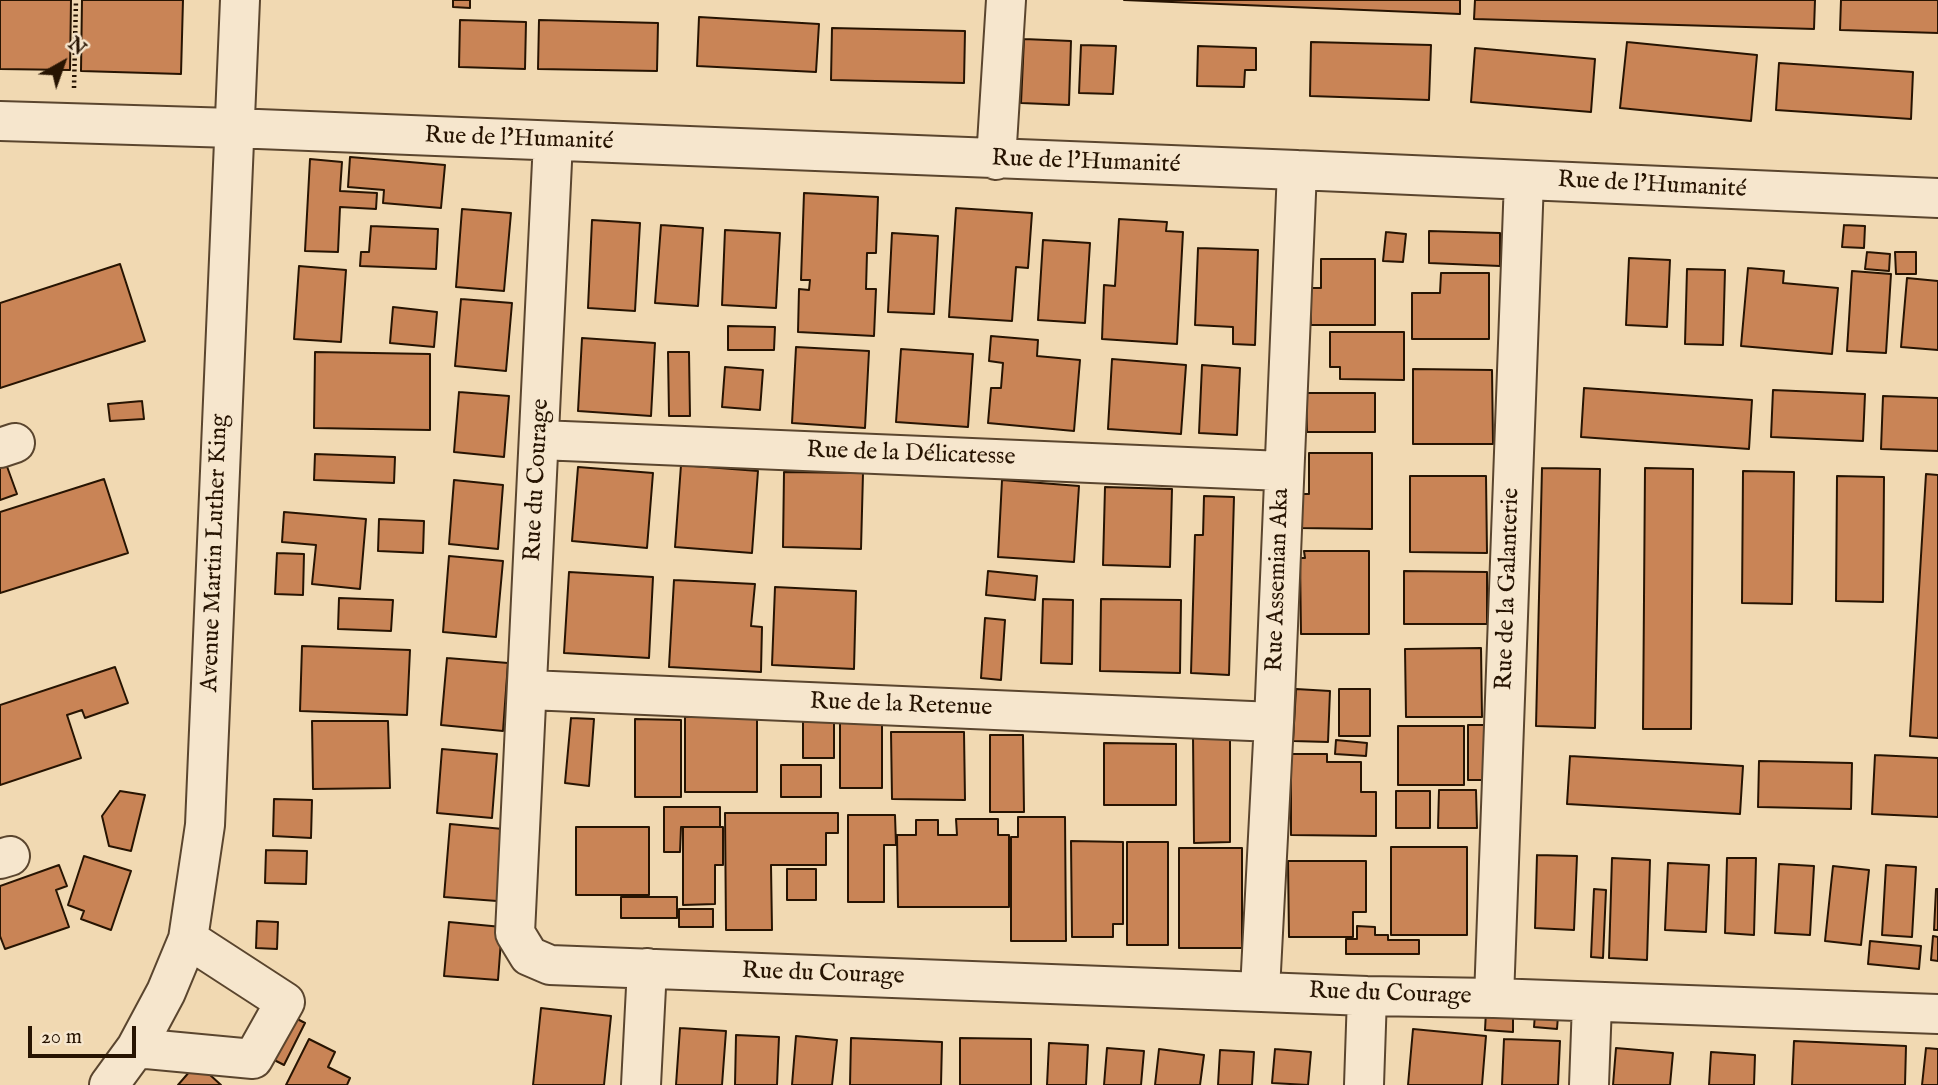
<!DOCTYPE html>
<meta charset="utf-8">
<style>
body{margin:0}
#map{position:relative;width:1938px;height:1085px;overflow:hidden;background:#f1d9b2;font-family:"IM FELL English",serif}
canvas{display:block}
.north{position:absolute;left:28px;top:28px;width:70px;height:70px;-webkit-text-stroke:5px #f6e6cd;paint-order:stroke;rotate:40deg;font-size:19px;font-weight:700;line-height:28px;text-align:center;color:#271402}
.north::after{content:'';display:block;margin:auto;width:24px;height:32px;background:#271402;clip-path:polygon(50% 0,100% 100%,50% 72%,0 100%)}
.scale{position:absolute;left:28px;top:1026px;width:108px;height:32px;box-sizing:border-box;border:4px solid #271402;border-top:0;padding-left:9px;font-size:21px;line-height:24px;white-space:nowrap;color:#271402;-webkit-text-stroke:5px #f6e6cd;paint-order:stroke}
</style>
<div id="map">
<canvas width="1938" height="1085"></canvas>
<div class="north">N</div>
<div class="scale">20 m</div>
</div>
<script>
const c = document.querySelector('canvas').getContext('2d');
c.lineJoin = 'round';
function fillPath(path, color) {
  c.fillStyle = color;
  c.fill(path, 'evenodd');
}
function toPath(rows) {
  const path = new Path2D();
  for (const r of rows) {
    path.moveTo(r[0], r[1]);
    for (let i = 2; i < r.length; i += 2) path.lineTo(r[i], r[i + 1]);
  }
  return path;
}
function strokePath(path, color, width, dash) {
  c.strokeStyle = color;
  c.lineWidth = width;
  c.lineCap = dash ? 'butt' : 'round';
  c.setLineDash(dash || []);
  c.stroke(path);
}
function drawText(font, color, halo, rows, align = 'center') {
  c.font = font + ' "IM FELL English",serif';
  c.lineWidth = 5;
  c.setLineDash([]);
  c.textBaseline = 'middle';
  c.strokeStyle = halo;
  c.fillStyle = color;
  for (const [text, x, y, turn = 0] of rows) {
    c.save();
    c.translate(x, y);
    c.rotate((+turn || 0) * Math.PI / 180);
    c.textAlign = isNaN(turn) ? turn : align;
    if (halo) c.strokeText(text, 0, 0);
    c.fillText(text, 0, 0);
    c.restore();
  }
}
const building = toPath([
 [0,0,71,0,70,70,0,69,0,0],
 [82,0,183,0,181,74,81,71,82,0],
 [453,0,470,0,470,8,453,7,453,0],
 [1124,0,1460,0,1460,14,1124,0],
 [1475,0,1815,0,1814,29,1474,19,1475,0],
 [1841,0,1938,0,1938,33,1840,30,1841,0],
 [699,17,819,24,816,72,697,66,699,17],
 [460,20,526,22,525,69,459,67,460,20],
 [539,20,658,23,657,71,538,69,539,20],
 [832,28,965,31,964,83,831,80,832,28],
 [1024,39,1071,41,1069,105,1021,103,1024,39],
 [1311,42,1431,45,1429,100,1310,96,1311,42],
 [1627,42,1757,55,1751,121,1620,108,1627,42],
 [1081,45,1116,46,1113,94,1079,93,1081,45],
 [1198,46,1256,48,1256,70,1245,70,1244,87,1197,86,1198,46],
 [1475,48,1595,59,1591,112,1471,102,1475,48],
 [1779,63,1913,72,1911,119,1776,110,1779,63],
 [350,157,445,165,441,208,383,203,384,190,348,187,350,157],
 [310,159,342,162,340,191,377,193,376,209,340,207,338,252,305,251,310,159],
 [804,193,878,197,876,253,867,253,866,289,876,289,874,336,798,332,799,289,809,290,810,280,801,280,804,193],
 [956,208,1032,213,1028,268,1016,267,1012,321,949,317,956,208],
 [462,209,511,213,504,291,456,287,462,209],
 [1119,219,1167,222,1166,231,1183,232,1177,344,1102,339,1104,285,1115,286,1119,219],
 [592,220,640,223,635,311,588,308,592,220],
 [661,225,703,228,698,306,655,303,661,225],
 [1844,225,1865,226,1864,248,1842,247,1844,225],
 [371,226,438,229,436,269,360,266,361,252,369,252,371,226],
 [725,230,780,233,776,308,722,305,725,230],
 [1429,231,1500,233,1500,266,1429,263,1429,231],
 [1386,232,1406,234,1403,262,1383,261,1386,232],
 [892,233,938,236,934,314,888,312,892,233],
 [1043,240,1090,243,1085,323,1038,320,1043,240],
 [1198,248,1258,250,1255,345,1233,344,1233,327,1195,325,1198,248],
 [1867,252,1890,254,1889,271,1865,269,1867,252],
 [1895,252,1916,252,1916,274,1896,274,1895,252],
 [1629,258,1670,260,1667,327,1626,325,1629,258],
 [1321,259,1375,259,1375,325,1311,325,1310,288,1321,288,1321,259],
 [120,264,145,341,0,388,0,303,120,264],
 [299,266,346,270,341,342,294,339,299,266],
 [1748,268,1784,271,1783,283,1838,288,1832,354,1741,346,1748,268],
 [1687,269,1725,270,1723,345,1685,344,1687,269],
 [1852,271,1891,274,1886,353,1847,351,1852,271],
 [1441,273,1489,273,1489,339,1412,339,1412,293,1440,293,1441,273],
 [1907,278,1938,281,1938,350,1901,347,1907,278],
 [461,299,512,303,506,371,455,366,461,299],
 [393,307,437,312,434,347,390,343,393,307],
 [728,326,775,327,774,350,728,350,728,326],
 [1330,332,1404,332,1404,380,1340,379,1340,367,1330,367,1330,332],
 [991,336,1038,340,1037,356,1080,360,1074,431,988,423,991,388,1001,388,1003,363,989,361,991,336],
 [582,338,655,343,651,416,578,411,582,338],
 [796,347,869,351,865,428,792,423,796,347],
 [901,349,973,354,968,427,896,422,901,349],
 [315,352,430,354,430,430,314,428,315,352],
 [668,352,689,352,690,416,669,416,668,352],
 [1112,359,1186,365,1181,434,1108,429,1112,359],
 [1202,365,1240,368,1237,435,1199,433,1202,365],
 [725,367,763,370,760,410,722,407,725,367],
 [1413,369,1492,370,1493,444,1413,444,1413,369],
 [1584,388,1752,400,1749,449,1581,437,1584,388],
 [1773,390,1865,394,1863,441,1771,437,1773,390],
 [459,392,509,396,504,457,454,452,459,392],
 [1306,393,1375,393,1375,432,1307,432,1306,393],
 [1883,396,1938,398,1938,451,1881,449,1883,396],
 [142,401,144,419,110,421,108,404,142,401],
 [1309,453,1372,453,1372,529,1299,528,1299,494,1309,494,1309,453],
 [315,454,395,457,394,483,314,480,315,454],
 [5,461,17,494,0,500,0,462,5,461],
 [681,465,758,471,752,553,675,547,681,465],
 [578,467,653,473,647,548,572,541,578,467],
 [1542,468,1600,469,1595,728,1536,726,1542,468],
 [1645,468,1693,469,1691,729,1643,729,1645,468],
 [1743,471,1794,472,1792,604,1742,603,1743,471],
 [784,472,863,473,861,549,783,547,784,472],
 [1926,474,1938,475,1938,738,1910,736,1926,474],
 [1410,476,1486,476,1487,553,1410,552,1410,476],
 [1837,476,1884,477,1883,602,1836,601,1837,476],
 [104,479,128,553,0,593,0,512,104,479],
 [454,480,503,485,498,549,449,544,454,480],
 [1002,480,1079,486,1074,562,998,557,1002,480],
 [1105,487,1172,489,1170,567,1103,565,1105,487],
 [1204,496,1234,497,1229,675,1191,673,1195,535,1203,535,1204,496],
 [284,512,366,519,360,589,312,584,316,545,282,542,284,512],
 [379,519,424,521,423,553,378,551,379,519],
 [1304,551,1369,551,1369,634,1301,634,1300,558,1305,558,1304,551],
 [277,553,304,554,303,595,275,594,277,553],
 [449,556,503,561,496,637,443,632,449,556],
 [988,571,1037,576,1035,600,986,595,988,571],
 [1404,571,1487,572,1487,624,1404,624,1404,571],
 [569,572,653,577,649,658,564,653,569,572],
 [674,580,755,584,751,626,762,627,761,672,669,667,674,580],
 [775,587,856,591,854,669,772,665,775,587],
 [339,598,393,600,391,631,338,629,339,598],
 [1043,599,1073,600,1072,664,1041,663,1043,599],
 [1101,599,1181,600,1180,673,1100,671,1101,599],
 [985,618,1005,620,1001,680,981,678,985,618],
 [302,646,410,650,407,715,300,711,302,646],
 [1481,648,1482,717,1406,717,1405,649,1481,648],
 [447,658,508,663,503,731,441,725,447,658],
 [115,667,128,703,85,718,82,710,67,715,81,758,0,785,0,705,115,667],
 [1296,689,1330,691,1328,742,1293,741,1296,689],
 [1339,689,1370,689,1370,736,1339,736,1339,689],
 [840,715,882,715,882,788,840,788,840,715],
 [685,717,757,717,757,792,685,792,685,717],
 [571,718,594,719,589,786,565,783,571,718],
 [635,719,681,720,681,797,635,797,635,719],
 [312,721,388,721,390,788,313,789,312,721],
 [803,721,834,722,834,758,803,758,803,721],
 [1468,725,1486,725,1486,780,1468,780,1468,725],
 [1398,726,1464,726,1464,785,1398,785,1398,726],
 [891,732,964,732,965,800,892,799,891,732],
 [990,735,1023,735,1024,812,990,812,990,735],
 [1193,736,1230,736,1230,842,1194,843,1193,736],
 [1336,740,1367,743,1366,756,1335,754,1336,740],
 [1104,743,1176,744,1176,805,1104,805,1104,743],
 [442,749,497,754,492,818,437,813,442,749],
 [1291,754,1327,754,1327,762,1361,762,1361,792,1376,792,1376,836,1291,835,1291,754],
 [1875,755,1938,758,1938,817,1872,814,1875,755],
 [1570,756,1743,766,1740,814,1567,804,1570,756],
 [1759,761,1852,763,1851,809,1758,807,1759,761],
 [781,765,821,765,821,797,781,797,781,765],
 [1439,790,1476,790,1477,828,1438,828,1439,790],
 [120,791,145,795,131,851,109,846,102,816,120,791],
 [1396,791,1430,791,1430,828,1396,828,1396,791],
 [274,799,312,800,311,838,273,836,274,799],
 [664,807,720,807,720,827,681,827,680,852,664,852,664,807],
 [725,813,838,813,838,833,826,833,826,865,771,865,772,930,726,930,725,813],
 [848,815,895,815,896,845,884,845,884,902,848,902,848,815],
 [1018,817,1065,817,1066,941,1011,941,1011,837,1018,837,1018,817],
 [956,819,998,819,998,835,1009,835,1009,907,898,907,897,835,916,835,916,820,938,820,938,835,957,835,956,819],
 [450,824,503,829,497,901,444,897,450,824],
 [576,827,649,827,649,895,576,895,576,827],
 [683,827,723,827,723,865,715,865,715,904,683,905,683,827],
 [1071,841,1123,842,1123,924,1113,924,1113,937,1072,937,1071,841],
 [1127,842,1168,842,1168,945,1127,945,1127,842],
 [1391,847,1467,847,1467,935,1391,935,1391,847],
 [1179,848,1242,848,1242,948,1179,948,1179,848],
 [266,850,307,851,306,884,265,883,266,850],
 [1537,855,1577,856,1574,930,1535,928,1537,855],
 [84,856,131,871,111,930,81,919,84,911,68,905,84,856],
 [1612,858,1650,860,1647,960,1609,958,1612,858],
 [1727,858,1756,858,1754,935,1725,933,1727,858],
 [1288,861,1366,861,1366,912,1353,912,1353,937,1289,937,1288,861],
 [1668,863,1709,865,1706,932,1665,930,1668,863],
 [1779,864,1814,866,1810,935,1775,933,1779,864],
 [59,865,67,886,56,890,69,927,5,949,0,936,0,886,59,865],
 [1886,865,1916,867,1912,937,1882,935,1886,865],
 [1833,866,1869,870,1861,945,1825,941,1833,866],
 [787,869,816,869,816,900,787,900,787,869],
 [1594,889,1606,890,1603,958,1591,957,1594,889],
 [1936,889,1938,889,1938,930,1934,930,1936,889],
 [621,897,677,897,677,918,621,918,621,897],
 [679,909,713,909,713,927,679,927,679,909],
 [257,921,278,922,277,949,256,948,257,921],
 [449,922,502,927,498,980,444,976,449,922],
 [1357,926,1375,927,1375,935,1388,935,1388,940,1419,940,1419,954,1346,954,1346,939,1357,939,1357,926],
 [1933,936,1938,937,1938,961,1931,960,1933,936],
 [1870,941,1921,946,1919,969,1868,964,1870,941],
 [265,1002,305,1023,284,1065,243,1044,265,1002],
 [541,1008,611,1016,604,1085,533,1085,541,1008],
 [1486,1011,1513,1013,1513,1032,1485,1030,1486,1011],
 [1535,1014,1558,1016,1557,1029,1534,1027,1535,1014],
 [680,1028,726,1031,722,1085,676,1085,680,1028],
 [1413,1029,1486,1036,1482,1085,1408,1085,1413,1029],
 [736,1035,779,1037,777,1085,735,1085,736,1035],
 [796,1036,837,1040,832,1085,792,1085,796,1036],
 [851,1038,942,1042,941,1085,850,1085,851,1038],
 [960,1038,1031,1039,1031,1085,960,1085,960,1038],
 [309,1039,335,1052,328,1067,350,1078,347,1085,286,1085,309,1039],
 [1504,1039,1560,1041,1558,1085,1502,1085,1504,1039],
 [1794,1041,1906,1046,1905,1085,1792,1085,1794,1041],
 [1049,1043,1088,1045,1086,1085,1047,1085,1049,1043],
 [1107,1048,1144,1051,1141,1085,1104,1085,1107,1048],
 [1616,1048,1673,1053,1670,1085,1613,1085,1616,1048],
 [1926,1048,1938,1049,1938,1085,1922,1085,1926,1048],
 [1159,1049,1204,1055,1200,1085,1155,1085,1159,1049],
 [1275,1049,1311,1052,1308,1085,1272,1083,1275,1049],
 [1220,1050,1254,1052,1252,1085,1218,1085,1220,1050],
 [1711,1052,1755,1055,1754,1085,1709,1085,1711,1052],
 [197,1063,221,1085,178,1085,197,1063]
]);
const path = toPath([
 [74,88,76,0]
]);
const minor = toPath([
 [0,121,233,128,1297,170,1938,198],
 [553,141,515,933,529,956,550,965,1367,996,1494,998,1938,1014],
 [996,160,1006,0],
 [540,440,1283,471],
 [0,448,15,443],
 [529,690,1274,722],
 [0,859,10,856],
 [1260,990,1274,722,1297,170],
 [1494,998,1524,180],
 [136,1048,253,1059,285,1002,188,939],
 [109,1085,136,1048,166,992,188,939,205,825,240,0],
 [641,1085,647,968],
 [1364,1085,1367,996],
 [1589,1085,1592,1003]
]);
const streetNames = [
 ["Rue de l'Humanité",519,140,2],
 ["Rue de l'Humanité",1086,163,2],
 ["Rue de l'Humanité",1652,186,3],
 ["Rue de la Délicatesse",911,455,2],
 ["Rue du Courage",538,480,-87],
 ["Avenue Martin Luther King",216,553,-88],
 ["Rue Assemian Aka",1279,580,-88],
 ["Rue de la Galanterie",1509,589,-88],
 ["Rue de la Retenue",901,706,2],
 ["Rue du Courage",823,975,2],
 ["Rue du Courage",1390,995,2]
];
fillPath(building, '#c98456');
strokePath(building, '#271402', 2);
strokePath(minor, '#5a452e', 42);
strokePath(path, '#271402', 4.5, [2, 3.5]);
strokePath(minor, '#f6e6cd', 38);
drawText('24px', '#271402', '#f6e6cd', streetNames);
</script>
